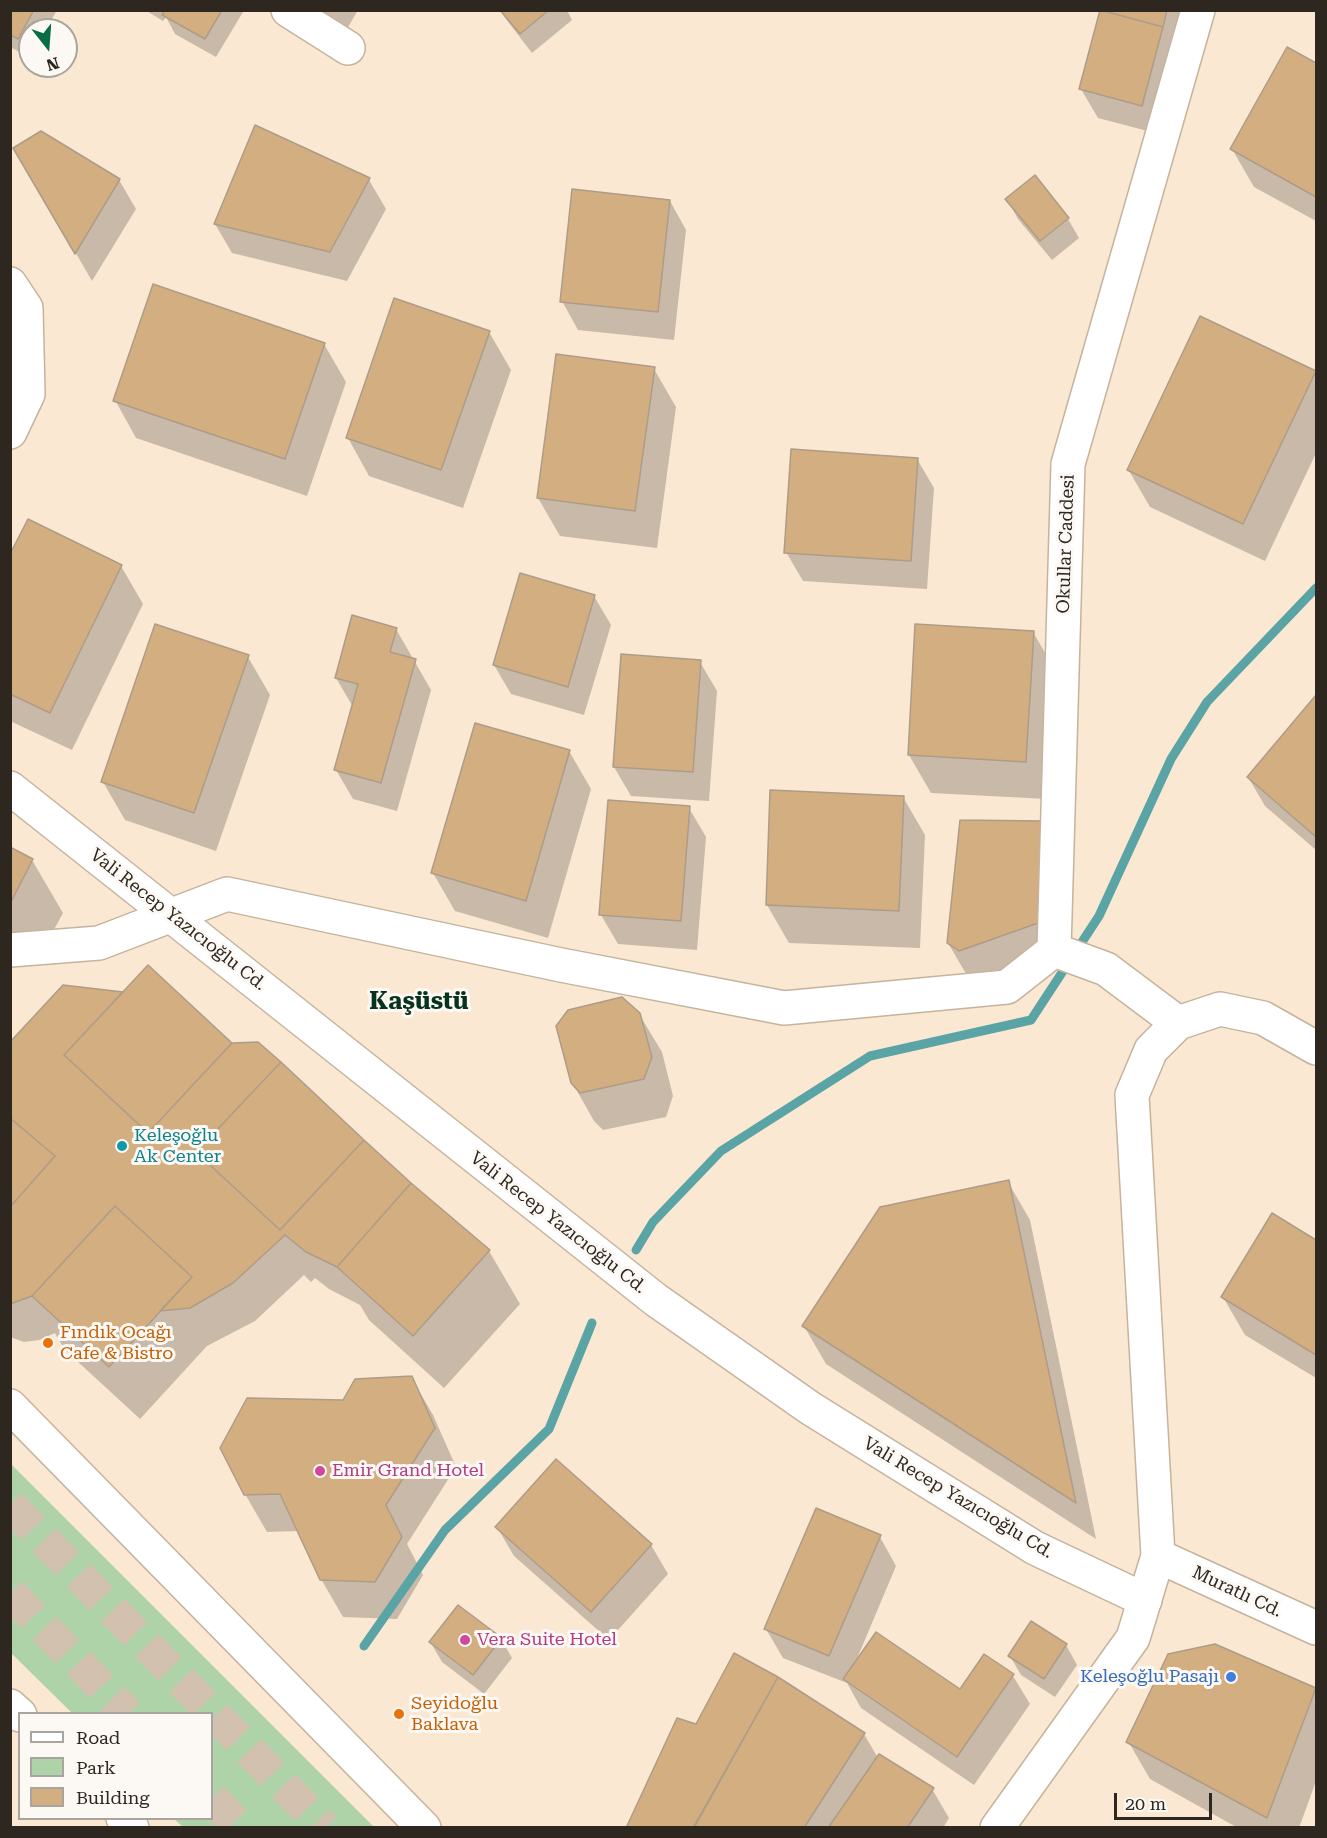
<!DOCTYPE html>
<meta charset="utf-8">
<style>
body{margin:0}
#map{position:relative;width:1327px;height:1838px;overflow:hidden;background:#fbe8d2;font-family:"Roboto Serif",serif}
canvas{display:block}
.frame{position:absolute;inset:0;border:12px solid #2e271f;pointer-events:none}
.legend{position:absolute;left:18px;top:1712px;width:195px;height:108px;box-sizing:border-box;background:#fcf8f4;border:2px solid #aaa49f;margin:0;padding:8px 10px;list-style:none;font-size:18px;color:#2e271f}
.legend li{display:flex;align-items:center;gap:12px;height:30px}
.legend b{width:30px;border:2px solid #aaa49f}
.north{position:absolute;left:18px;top:18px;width:60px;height:60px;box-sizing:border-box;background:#fcf8f4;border:2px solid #aaa49f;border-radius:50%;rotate:163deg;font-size:16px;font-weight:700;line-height:24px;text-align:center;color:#2e271f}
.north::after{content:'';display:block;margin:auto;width:21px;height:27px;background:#086d42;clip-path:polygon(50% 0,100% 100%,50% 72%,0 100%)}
.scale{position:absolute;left:1114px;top:1793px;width:98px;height:27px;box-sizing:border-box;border:3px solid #2e271f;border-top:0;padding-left:8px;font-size:18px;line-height:21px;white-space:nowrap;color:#2e271f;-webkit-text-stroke:4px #fcf8f4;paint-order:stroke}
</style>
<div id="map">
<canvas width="1327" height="1838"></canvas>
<div class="frame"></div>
<ul class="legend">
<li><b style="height:8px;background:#fff"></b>Road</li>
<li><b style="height:16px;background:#afd3a8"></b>Park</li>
<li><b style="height:16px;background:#d3ae81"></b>Building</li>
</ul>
<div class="north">N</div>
<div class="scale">20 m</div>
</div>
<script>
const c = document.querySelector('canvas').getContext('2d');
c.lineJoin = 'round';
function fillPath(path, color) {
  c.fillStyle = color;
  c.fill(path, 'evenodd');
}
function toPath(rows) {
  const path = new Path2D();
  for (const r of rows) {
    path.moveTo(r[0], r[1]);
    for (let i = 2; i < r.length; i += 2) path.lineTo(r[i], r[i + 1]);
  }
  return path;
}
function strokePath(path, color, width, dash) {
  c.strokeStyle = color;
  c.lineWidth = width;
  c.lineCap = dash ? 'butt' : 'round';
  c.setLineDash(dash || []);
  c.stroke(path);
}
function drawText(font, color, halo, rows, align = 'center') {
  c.font = font + ' "Roboto Serif",serif';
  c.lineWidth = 6;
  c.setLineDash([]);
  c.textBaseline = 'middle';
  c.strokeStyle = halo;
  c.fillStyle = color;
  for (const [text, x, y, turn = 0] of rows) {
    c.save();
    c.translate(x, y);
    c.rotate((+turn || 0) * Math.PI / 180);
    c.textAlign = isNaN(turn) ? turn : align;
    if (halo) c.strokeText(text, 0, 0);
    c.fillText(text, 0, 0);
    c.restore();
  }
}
const green = toPath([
 [10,1463,374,1827,183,1827,174,1819,212,1818,212,1714,72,1713,11,1653]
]);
const shadow = toPath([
 [10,10,56,12,45,30,30,30,29,57,10,47],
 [145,10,242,10,243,12,216,57,175,34,166,17,163,21],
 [304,10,358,10,344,34],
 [499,10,567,10,572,20,532,53],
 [1102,10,1191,10,1159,134,1098,118,1081,89],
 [1288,49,1316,65,1316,221,1254,187,1232,149],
 [15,148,119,180,136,209,92,281],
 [369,180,386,209,347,281,232,253,215,224],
 [1007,199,1068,219,1079,238,1052,260,1018,219],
 [670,201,686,230,674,340,578,330,562,301],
 [489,332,511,370,463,508,369,476,348,438],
 [324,344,346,382,307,496,136,438,115,400],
 [654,369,676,407,657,548,560,536,538,498],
 [1315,372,1316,453,1265,561,1150,507,1128,469],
 [917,459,934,488,927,589,803,581,786,552],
 [28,521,121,566,143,604,72,750,10,721,10,558],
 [594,596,611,625,584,715,511,694,494,665],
 [396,629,431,690,397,811,353,799,336,770,353,707,336,678],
 [1033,632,1055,670,1047,799,931,793,909,755],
 [248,657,270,695,216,851,125,820,103,782],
 [700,662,717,691,709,801,631,796,614,767],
 [1316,698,1316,850,1265,806,1248,777],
 [569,751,591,789,548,938,455,911,433,873],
 [903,797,925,835,920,948,789,943,767,905],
 [689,808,706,837,697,950,618,944,601,915],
 [1043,822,1057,951,976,980,965,972,948,943],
 [10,849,32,860,63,913,42,952,10,938],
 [639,1014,662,1052,673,1096,666,1117,603,1130,594,1121,572,1082],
 [10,1045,232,1045,410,1184,489,1251,520,1304,444,1388,369,1320,360,1305,329,1289,315,1278,311,1282,304,1275,255,1321,207,1346,140,1419,64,1349,55,1333,39,1340,24,1342,10,1337],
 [1008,1182,1030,1220,1096,1539,826,1364,804,1326],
 [1272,1215,1316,1242,1316,1378,1245,1335,1223,1297],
 [411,1377,433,1415,456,1467,407,1544,423,1575,397,1619,343,1617,321,1579,299,1531,267,1532,245,1494,344,1402],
 [497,1527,651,1545,668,1574,609,1640,514,1556],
 [880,1537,896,1566,856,1661,961,1691,985,1656,1013,1676,1030,1704,974,1785,861,1708,847,1683,783,1658,766,1629],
 [501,1639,512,1658,484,1694,442,1662,431,1643],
 [1066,1645,1077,1665,1055,1697,1021,1675,1010,1656],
 [734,1655,777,1678,864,1734,878,1758,932,1789,949,1818,943,1828,627,1828,697,1725],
 [1315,1689,1316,1781,1299,1828,1238,1828,1150,1779,1128,1741]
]);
const stream = toPath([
 [636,1250,653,1222,721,1151,870,1056,1031,1020,1099,916,1171,759,1207,702,1316,588],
 [364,1646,445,1530,549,1429,592,1323]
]);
const building = toPath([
 [10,10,34,10,18,39,10,35,10,10],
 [165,10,222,10,205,39,162,15,165,10],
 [500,10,549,10,520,34,500,10],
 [1100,10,1167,10,1163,27,1100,10],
 [1100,10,1163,27,1142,106,1079,89,1100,10],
 [1287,47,1316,63,1316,197,1230,149,1287,47],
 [255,125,370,178,330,252,214,224,255,125],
 [41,131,120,179,75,254,13,148,41,131],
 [1035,175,1069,218,1040,241,1005,199,1035,175],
 [572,189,670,200,658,312,560,302,572,189],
 [153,284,325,343,285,459,113,401,153,284],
 [394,298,490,331,441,470,346,438,394,298],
 [1200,316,1316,371,1243,524,1127,470,1200,316],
 [556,354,655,367,635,511,537,498,556,354],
 [791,449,918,458,911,561,784,553,791,449],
 [28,519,122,565,50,713,10,694,10,554,28,519],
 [520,573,595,595,568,687,493,665,520,573],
 [352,615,397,628,390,652,416,659,381,783,334,770,358,684,335,678,352,615],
 [155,624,249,655,194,813,101,782,155,624],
 [915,624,1034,631,1026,762,908,755,915,624],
 [621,654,701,660,693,772,613,767,621,654],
 [1316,695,1316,837,1247,777,1316,695],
 [475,723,570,750,526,901,431,873,475,723],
 [770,790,904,796,899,911,766,905,770,790],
 [608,800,690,806,681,921,599,915,608,800],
 [960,820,1044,821,1041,922,959,951,947,943,960,820],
 [10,847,33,859,12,900,10,900,10,847],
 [148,965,232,1043,148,1133,64,1055,148,965],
 [63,985,123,992,64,1055,148,1133,232,1043,258,1042,281,1062,196,1152,280,1230,364,1140,411,1183,337,1267,306,1252,285,1235,233,1283,190,1308,160,1311,192,1277,115,1206,32,1296,10,1304,10,1207,55,1156,10,1118,10,1042,63,985],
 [622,997,640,1013,652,1057,644,1079,580,1093,571,1083,556,1026,568,1010,622,997],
 [281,1062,364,1140,280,1230,196,1152,281,1062],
 [10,1118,55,1156,10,1207,10,1118],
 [1009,1180,1076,1503,802,1326,880,1207,1009,1180],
 [411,1183,490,1250,413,1336,337,1267,411,1183],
 [115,1206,192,1277,109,1367,32,1296,115,1206],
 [1272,1213,1316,1240,1316,1355,1221,1297,1272,1213],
 [412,1376,435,1428,386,1505,402,1537,375,1582,320,1580,280,1494,244,1495,220,1448,247,1398,343,1400,355,1379,412,1376],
 [556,1459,652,1544,591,1612,495,1527,556,1459],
 [816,1508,881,1535,829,1656,764,1629,816,1508],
 [458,1605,502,1638,473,1675,429,1642,458,1605],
 [1031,1621,1067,1644,1044,1679,1008,1656,1031,1621],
 [876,1632,960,1689,984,1654,1014,1674,957,1757,843,1679,876,1632],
 [1215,1644,1316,1688,1267,1818,1126,1742,1168,1654,1215,1644],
 [734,1653,778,1677,693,1828,626,1828,677,1718,696,1724,734,1653],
 [778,1677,865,1733,804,1828,694,1828,778,1677],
 [879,1754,934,1788,907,1828,828,1828,879,1754]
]);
const highwayTunnel = toPath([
 [10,1505,325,1828],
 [10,1593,128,1714],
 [212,1798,240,1828]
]);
const street = toPath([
 [288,10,348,48],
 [10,788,656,1300,810,1408,1035,1548,1145,1600],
 [10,950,99,943,227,894,561,965,784,1008,1007,987,1054,950],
 [1054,950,1068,464,1198,10],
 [1054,950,1106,969,1178,1023],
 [1158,1556,1316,1628]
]);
const secondary = toPath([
 [10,284,26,308,28,394,10,432],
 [997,1828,1133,1638,1158,1556,1132,1095,1151,1050,1178,1023,1220,1009,1263,1018,1316,1048]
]);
const highway = toPath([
 [10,1406,424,1828],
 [10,1706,20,1715],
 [123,1818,132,1828]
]);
const markers = [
 [122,1146,6,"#0f9aa8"],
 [48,1343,6,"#e8710a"],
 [320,1471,6,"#d1479c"],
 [465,1640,6,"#d1479c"],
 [1231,1677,6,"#3f7fe0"],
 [399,1714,6,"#e8710a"]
];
const streetNames = [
 ["Okullar Caddesi",1066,544,-88],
 ["Vali Recep Yazıcıoğlu Cd.",178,920,38],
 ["Vali Recep Yazıcıoğlu Cd.",558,1223,38],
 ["Vali Recep Yazıcıoğlu Cd.",958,1498,31],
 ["Muratlı Cd.",1237,1592,25]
];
const cultureNames = [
 ["Keleşoğlu",134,1136],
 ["Ak Center",134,1157]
];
const foodNames = [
 ["Fındık Ocağı",60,1333],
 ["Cafe & Bistro",60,1354],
 ["Seyidoğlu",411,1704],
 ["Baklava",411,1725]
];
const hotelNames = [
 ["Emir Grand Hotel",332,1471],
 ["Vera Suite Hotel",477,1640]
];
const shopNames = [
 ["Keleşoğlu Pasajı",1219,1677]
];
const districtNames = [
 ["Kaşüstü",419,1002]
];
fillPath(green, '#afd3a8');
fillPath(shadow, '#0003');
strokePath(stream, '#5aa4a5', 9);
fillPath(building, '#d3ae81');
strokePath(building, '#ad9c88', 1.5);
strokePath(highwayTunnel, '#d2c1ae', 33, [33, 16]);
strokePath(street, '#c5b39e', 36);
strokePath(secondary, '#c5b39e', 36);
strokePath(highway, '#c5b39e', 36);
strokePath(street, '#fff', 33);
strokePath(secondary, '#fff', 33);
strokePath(highway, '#fff', 33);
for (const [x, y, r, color] of markers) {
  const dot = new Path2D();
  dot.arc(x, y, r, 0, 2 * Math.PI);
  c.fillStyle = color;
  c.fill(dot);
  strokePath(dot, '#fcf8f4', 2);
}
drawText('18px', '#2e271f', '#fcf8f4', streetNames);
drawText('18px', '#0d838f', '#fcf8f4', cultureNames, 'left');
drawText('18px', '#c56008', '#fcf8f4', foodNames, 'left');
drawText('18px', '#b23c85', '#fcf8f4', hotelNames, 'left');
drawText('18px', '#366cbe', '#fcf8f4', shopNames, 'right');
drawText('bold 24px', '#07321e', '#fcf8f4', districtNames);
</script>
